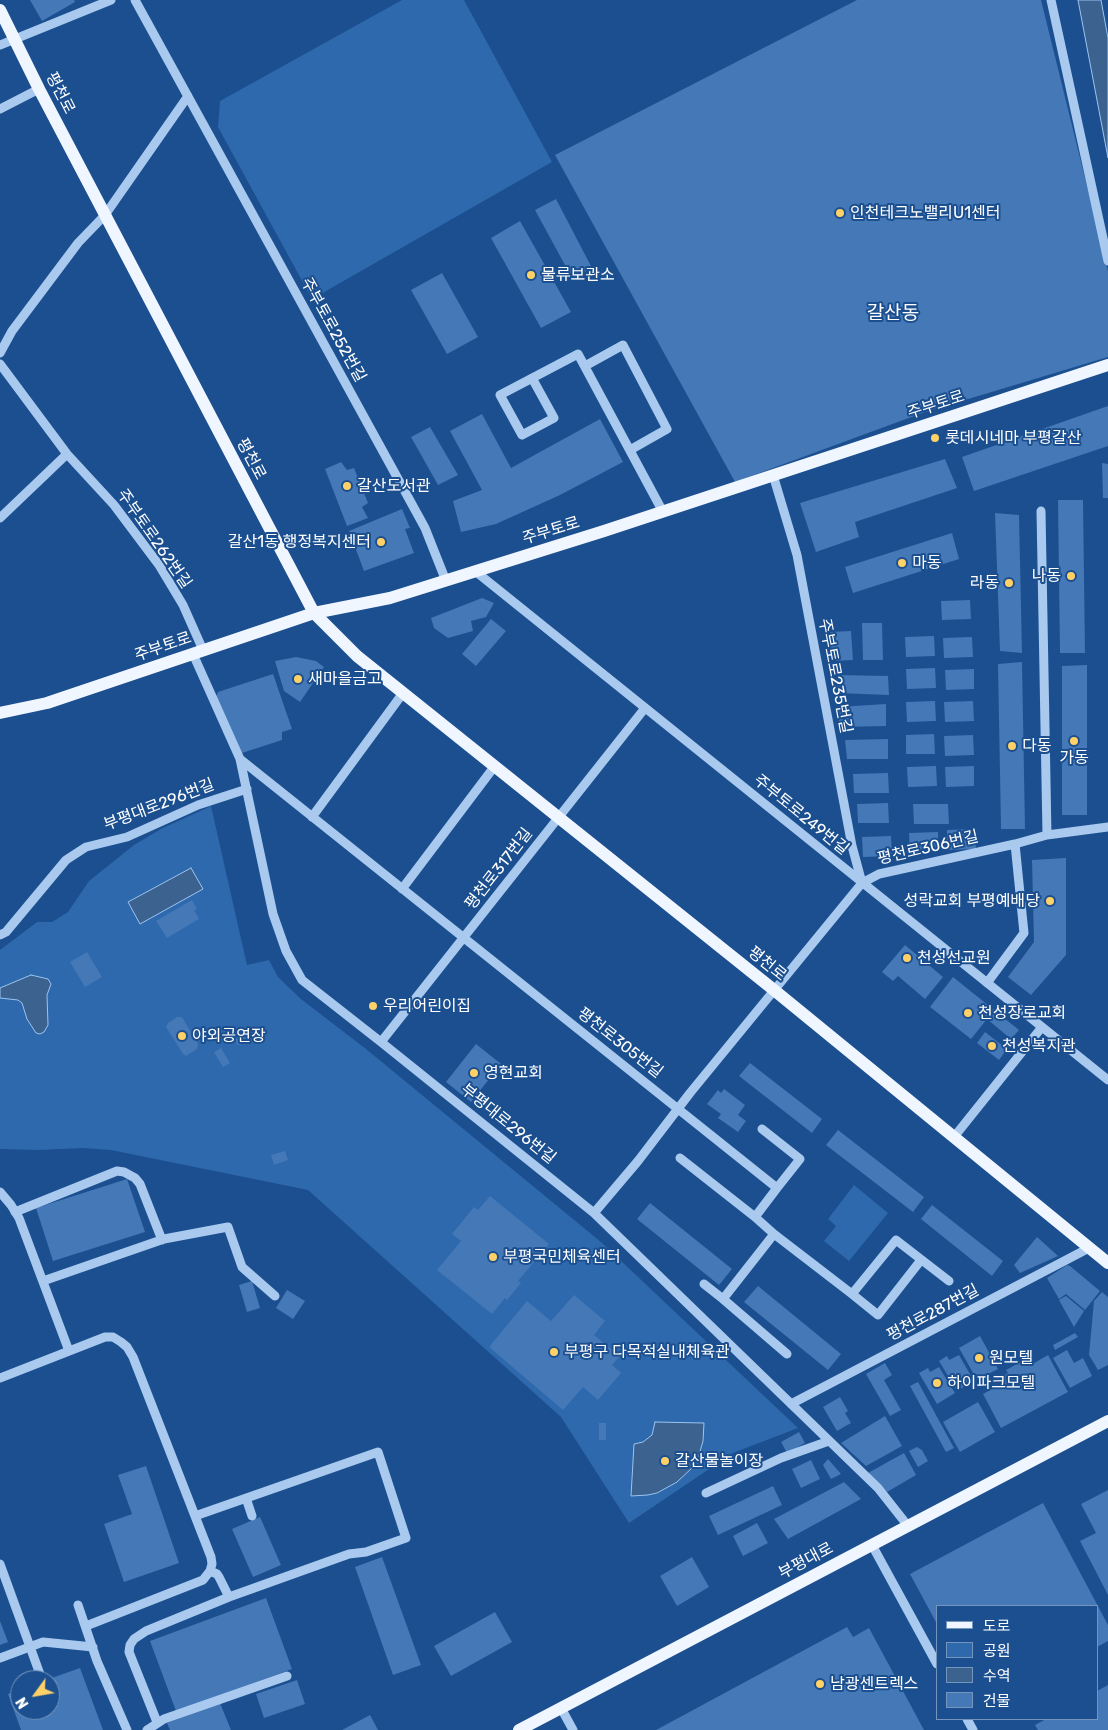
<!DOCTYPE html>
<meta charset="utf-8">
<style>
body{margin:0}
#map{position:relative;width:1108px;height:1730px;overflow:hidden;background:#1b4f8f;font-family:Rubik,"Noto Sans KR",sans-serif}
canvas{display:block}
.legend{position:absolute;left:936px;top:1605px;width:162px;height:115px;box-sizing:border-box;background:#1b4f8f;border:1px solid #7695bc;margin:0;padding:6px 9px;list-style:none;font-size:15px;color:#fff}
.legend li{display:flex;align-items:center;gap:10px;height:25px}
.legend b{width:25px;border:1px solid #7695bc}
.north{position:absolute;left:10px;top:1670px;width:50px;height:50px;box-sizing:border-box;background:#1b4f8f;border:1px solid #7695bc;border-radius:50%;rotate:238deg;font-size:14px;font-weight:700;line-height:20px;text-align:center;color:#fff}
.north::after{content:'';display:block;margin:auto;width:18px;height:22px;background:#ffd166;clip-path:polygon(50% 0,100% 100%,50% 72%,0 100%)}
</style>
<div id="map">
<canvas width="1108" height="1730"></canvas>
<ul class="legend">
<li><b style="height:6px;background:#f0f6ff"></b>도로</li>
<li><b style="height:14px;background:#2e69ad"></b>공원</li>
<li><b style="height:14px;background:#3c6290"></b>수역</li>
<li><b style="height:14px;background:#4478b7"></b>건물</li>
</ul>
<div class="north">N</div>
</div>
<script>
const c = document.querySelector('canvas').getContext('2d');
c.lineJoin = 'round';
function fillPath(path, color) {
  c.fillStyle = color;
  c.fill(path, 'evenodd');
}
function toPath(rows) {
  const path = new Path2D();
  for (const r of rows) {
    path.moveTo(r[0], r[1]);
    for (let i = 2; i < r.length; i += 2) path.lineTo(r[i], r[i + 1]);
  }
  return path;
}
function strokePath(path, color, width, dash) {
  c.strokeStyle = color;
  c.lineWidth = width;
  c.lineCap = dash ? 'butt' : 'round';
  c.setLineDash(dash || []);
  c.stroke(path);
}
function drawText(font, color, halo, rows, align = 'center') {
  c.font = font + ' Rubik,"Noto Sans KR",sans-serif';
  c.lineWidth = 4;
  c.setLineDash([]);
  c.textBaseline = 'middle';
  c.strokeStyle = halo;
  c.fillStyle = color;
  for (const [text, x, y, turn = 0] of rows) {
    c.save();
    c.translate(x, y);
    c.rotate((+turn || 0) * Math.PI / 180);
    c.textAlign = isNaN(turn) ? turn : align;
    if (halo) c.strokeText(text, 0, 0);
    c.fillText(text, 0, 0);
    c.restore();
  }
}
const green = toPath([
 [402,0,464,0,552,162,312,299,218,127,220,101],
 [211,806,247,965,269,960,278,977,301,999,366,1049,601,1242,798,1428,733,1453,629,1523,561,1417,308,1190,111,1150,83,1148,39,1150,0,1149,0,950,37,922,52,922,68,912,89,881,134,845,161,829],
 [854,1185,888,1213,849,1261,824,1241,836,1226,828,1219]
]);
const water = toPath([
 [1078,0,1101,0,1108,38,1108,158,1078,0],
 [191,868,203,889,140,924,128,902,191,868],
 [31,975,48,979,51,984,47,995,48,1025,44,1032,40,1034,36,1033,27,1019,22,1003,18,1000,0,998,0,988,31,975],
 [655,1422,704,1423,703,1441,699,1455,693,1467,677,1482,657,1493,648,1495,631,1496,634,1444,643,1442,652,1435,655,1422]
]);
const building = toPath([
 [30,0,74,0,75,2,42,21],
 [857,0,1041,0,1108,271,1108,357,925,412,735,482,555,155],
 [556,199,592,268,572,278,535,210],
 [520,221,571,312,541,328,491,238],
 [442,273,478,337,447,354,411,290],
 [1108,406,1108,446,974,491,962,457],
 [482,414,511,468,600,419,623,462,560,495,496,524,461,532,453,501,482,490,450,431],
 [430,427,458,475,438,485,411,437],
 [945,459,957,488,855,522,859,537,816,552,800,503],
 [341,462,347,470,354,468,368,503,362,507,368,518,347,526,325,469],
 [1102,463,1108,464,1108,498,1103,498],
 [1058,500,1083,500,1085,653,1060,653],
 [402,509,410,528,405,529,414,553,364,571,349,531],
 [995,513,1019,515,1022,653,1000,651],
 [952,533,959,559,853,593,845,567],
 [482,598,494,603,486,617,471,621,473,631,448,638,434,628,431,618],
 [970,600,971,619,942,620,941,601],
 [491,619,506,631,476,666,462,654],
 [862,623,882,623,883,660,863,660],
 [851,631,853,660,832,661,830,632],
 [934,636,935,656,906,657,905,637],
 [972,637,973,657,944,658,943,638],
 [296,657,316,661,324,667,300,702,284,691,275,661],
 [1022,662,1025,829,1001,829,998,664],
 [1087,665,1087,815,1062,815,1062,666],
 [935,668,936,688,907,689,906,669],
 [974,669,974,689,946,690,945,670],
 [273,674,292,729,282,732,282,740,239,754,215,699,218,692],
 [837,675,888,676,889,695,837,693],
 [935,701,936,721,907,722,906,702],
 [973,701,974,721,945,722,944,702],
 [886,704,886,726,839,727,838,707],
 [934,734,935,754,906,754,906,735],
 [973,735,974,755,945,756,944,736],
 [888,739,888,759,847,759,845,740],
 [936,766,937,786,908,787,907,767],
 [974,766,974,786,946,787,945,767],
 [888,773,889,793,854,793,853,774],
 [888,803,889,823,858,823,857,804],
 [913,804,948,804,949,824,914,824],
 [975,829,976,849,947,850,947,830],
 [938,832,938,852,910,853,909,833],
 [891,836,892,856,863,857,862,837],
 [1066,858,1066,955,1031,995,1008,977,1034,942,1032,860],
 [192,900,197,909,194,910,199,919,167,938,156,921],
 [905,945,943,977,925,999,898,976,893,981,882,972],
 [87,952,102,977,85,987,70,962],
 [953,977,1019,1030,1011,1039,987,1019,971,1039,930,1007],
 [177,1017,182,1017,198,1044,197,1049,186,1056,183,1054,166,1027,168,1023],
 [985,1032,1007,1049,999,1060,977,1043],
 [249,1037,250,1043,237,1045,236,1039],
 [476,1044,501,1064,471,1102,446,1082],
 [221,1048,230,1063,223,1067,214,1052],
 [750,1063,822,1119,812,1133,739,1076],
 [724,1089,745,1105,738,1115,746,1121,738,1132,718,1118,721,1114,707,1104,718,1090,721,1093],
 [838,1130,924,1197,913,1212,826,1145],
 [285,1151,288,1160,274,1165,271,1155],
 [127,1179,145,1232,53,1261,36,1208],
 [490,1196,549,1244,518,1281,521,1283,507,1300,505,1298,492,1314,437,1270,461,1241,452,1234,474,1207,478,1210],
 [650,1203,732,1269,719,1285,637,1219],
 [932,1205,1003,1261,992,1276,921,1219],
 [1037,1237,1058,1256,1020,1273,1014,1265],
 [1067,1265,1070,1266,1100,1291,1085,1310,1066,1294,1059,1299,1047,1278],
 [252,1281,260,1308,247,1312,239,1285],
 [758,1286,841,1354,828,1370,744,1302],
 [287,1290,305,1301,293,1319,276,1308],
 [1102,1292,1108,1297,1108,1365,1098,1370,1089,1355,1094,1301],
 [574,1295,605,1321,594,1335,620,1356,612,1365,621,1373,598,1400,583,1387,563,1410,489,1347,527,1301,551,1321],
 [1066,1296,1084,1311,1074,1327,1059,1300],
 [1075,1333,1078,1337,1055,1350,1053,1345],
 [980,1336,998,1369,977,1380,959,1348],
 [1067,1350,1074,1363,1083,1358,1092,1376,1070,1388,1053,1358],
 [959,1355,974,1381,957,1391,939,1361,947,1356,949,1360],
 [1048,1355,1068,1392,1001,1428,983,1394,1001,1384,998,1379,1008,1373,1006,1370,1026,1359,1029,1366],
 [885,1363,892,1375,884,1380,901,1410,890,1416,866,1374],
 [939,1367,955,1393,937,1404,919,1373,928,1368,930,1372],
 [918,1382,954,1448,946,1452,910,1386],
 [840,1397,848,1411,845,1413,851,1423,837,1431,823,1407],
 [978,1402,995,1432,960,1452,943,1422],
 [885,1416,902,1446,866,1466,841,1443],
 [599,1423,606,1423,606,1440,599,1440],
 [799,1432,805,1443,787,1453,781,1442],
 [917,1447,922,1450,928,1461,918,1467,909,1451],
 [904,1453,916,1475,887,1492,868,1473],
 [828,1459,841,1474,831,1479,823,1465],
 [811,1460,820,1479,801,1488,792,1469],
 [146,1466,179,1563,124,1582,104,1524,132,1514,118,1475],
 [844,1482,861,1499,788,1539,774,1519],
 [773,1486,782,1505,718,1535,709,1516],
 [1108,1490,1108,1595,1080,1541,1096,1533,1081,1504],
 [1043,1503,1108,1625,1108,1641,1097,1647,1097,1606,937,1606,937,1624,910,1574],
 [260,1517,281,1565,253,1577,232,1529],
 [757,1523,768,1543,743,1556,733,1536],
 [382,1557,421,1665,393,1675,355,1567],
 [692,1557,709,1587,677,1606,660,1576],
 [266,1598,292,1669,176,1711,150,1641],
 [495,1612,512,1642,451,1676,434,1646],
 [0,1621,8,1642,0,1645],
 [847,1627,853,1637,869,1628,924,1730,656,1730],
 [80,1668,103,1730,21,1730,8,1694,20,1689,20,1710,50,1710,50,1680,46,1680],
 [297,1680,305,1704,264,1718,256,1694],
 [1108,1685,1108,1730,1038,1730,1035,1725,1046,1719,1097,1719,1097,1691],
 [220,1703,231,1730,170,1730,167,1723],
 [370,1715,378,1730,342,1730]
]);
const minor = toPath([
 [135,0,425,528,446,581],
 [1051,0,1108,261],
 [0,45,111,0],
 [0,109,39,89],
 [0,353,12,331,78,243,105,215,188,96],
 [0,364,67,454,114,505,159,565,183,605,203,650],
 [585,366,623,345,667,429,630,450],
 [532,378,554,418,522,435,500,395,578,354,663,512],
 [773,475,797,555,852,846,862,883],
 [1041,511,1047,835],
 [0,518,67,454],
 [475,571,1108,1080],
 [193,654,240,759,273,914,286,951,302,980,381,1042,594,1213,878,1488,908,1526],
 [240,759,777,1188,755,1217,680,1158],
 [312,817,403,693],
 [402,889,494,767],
 [0,935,6,932,66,860,86,847,127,837,198,805,247,789],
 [987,983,1024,933,1015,844],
 [381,1042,645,708],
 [762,1129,800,1159,777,1188],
 [954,1137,1042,1027],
 [0,1192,11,1205,19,1218,69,1351],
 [15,1212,117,1171,124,1172,135,1178,140,1184,162,1240],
 [594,1213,638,1161,690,1093,862,883,879,874,1015,844,1047,835,1108,827],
 [774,1234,852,1294,896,1240,949,1281],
 [43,1281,164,1239,228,1227,242,1267,275,1296],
 [704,1284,723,1299,774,1234,755,1217],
 [852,1294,878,1315,921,1260],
 [723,1299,787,1354],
 [0,1378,105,1337,113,1337,121,1342,127,1347,133,1357,211,1557,212,1564,210,1571,203,1580,86,1626],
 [791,1404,1089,1248],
 [706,1493,781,1458,829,1441],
 [246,1498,252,1516],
 [195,1516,378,1452,406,1538,366,1552,349,1554,229,1597,219,1577,217,1574,210,1571],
 [872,1545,937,1664],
 [0,1564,41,1677],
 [78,1605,97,1661,127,1730],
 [0,1658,43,1642,93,1647],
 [561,1708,573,1730],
 [967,1719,973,1730],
 [157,1722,129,1652,130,1645,134,1639,146,1631,229,1597],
 [147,1730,164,1719,287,1676]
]);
const major = toPath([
 [0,10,39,89,314,613,357,656,774,990,1108,1263],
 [0,713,47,703,314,613,390,598,604,531,1108,365],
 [519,1730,1108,1421]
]);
const markers = [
 [840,213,5,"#ffd166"],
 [531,275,5,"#ffd166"],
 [935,438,5,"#ffd166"],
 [347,486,5,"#ffd166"],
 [381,542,5,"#ffd166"],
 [902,563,5,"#ffd166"],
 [1071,576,5,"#ffd166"],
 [1009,583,5,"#ffd166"],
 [298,679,5,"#ffd166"],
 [1074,741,5,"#ffd166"],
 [1012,746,5,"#ffd166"],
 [1050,901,5,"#ffd166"],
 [907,958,5,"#ffd166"],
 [373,1006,5,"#ffd166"],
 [968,1013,5,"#ffd166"],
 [182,1036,5,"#ffd166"],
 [992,1046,5,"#ffd166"],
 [474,1073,5,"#ffd166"],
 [493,1257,5,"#ffd166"],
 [554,1352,5,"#ffd166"],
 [979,1358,5,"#ffd166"],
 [937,1383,5,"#ffd166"],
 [665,1461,5,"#ffd166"],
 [820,1684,5,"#ffd166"]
];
const streetNames = [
 ["평천로",60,93,63],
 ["주부토로252번길",333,330,61],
 ["주부토로",936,405,-18],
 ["평천로",251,459,62],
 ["주부토로",551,531,-17],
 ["주부토로262번길",154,539,55],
 ["주부토로",163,647,-19],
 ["주부토로235번길",835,676,79],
 ["부평대로296번길",159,805,-21],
 ["주부토로249번길",801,815,39],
 ["평천로306번길",928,848,-13],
 ["평천로317번길",499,869,-52],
 ["평천로",767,964,39],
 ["평천로305번길",620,1043,38],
 ["부평대로296번길",508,1124,39],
 ["평천로287번길",933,1313,-28],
 ["부평대로",806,1561,-28]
];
const poiNames = [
 ["인천테크노밸리U1센터",850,213],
 ["물류보관소",541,275],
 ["롯데시네마 부평갈산",945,438],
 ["갈산도서관",357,486],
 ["갈산1동 행정복지센터",371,542,"right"],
 ["마동",912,563],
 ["나동",1061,576,"right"],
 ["라동",999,583,"right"],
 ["새마을금고",308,679],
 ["다동",1022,746],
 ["가동",1074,758,"center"],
 ["성락교회 부평예배당",1040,901,"right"],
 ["천성선교원",917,958],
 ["우리어린이집",383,1006],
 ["천성장로교회",978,1013],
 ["야외공연장",192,1036],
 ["천성복지관",1002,1046],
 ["영현교회",484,1073],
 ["부평국민체육센터",503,1257],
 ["부평구 다목적실내체육관",564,1352],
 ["원모텔",989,1358],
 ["하이파크모텔",947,1383],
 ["갈산물놀이장",675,1461],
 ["남광센트렉스",830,1684]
];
const quarterNames = [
 ["갈산동",893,314]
];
fillPath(green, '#2e69ad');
fillPath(water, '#3c6290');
strokePath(water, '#9cc4f0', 1);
fillPath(building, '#4478b7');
strokePath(minor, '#a9c9ee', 9);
strokePath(major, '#f0f6ff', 12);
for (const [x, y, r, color] of markers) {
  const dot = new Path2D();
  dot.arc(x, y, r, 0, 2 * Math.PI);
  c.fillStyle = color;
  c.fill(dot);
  strokePath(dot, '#1b4f8f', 2);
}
drawText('16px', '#fff', '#1b4f8f', streetNames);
drawText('16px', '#fff', '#1b4f8f', poiNames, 'left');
drawText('19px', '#fff', '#1b4f8f', quarterNames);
</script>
